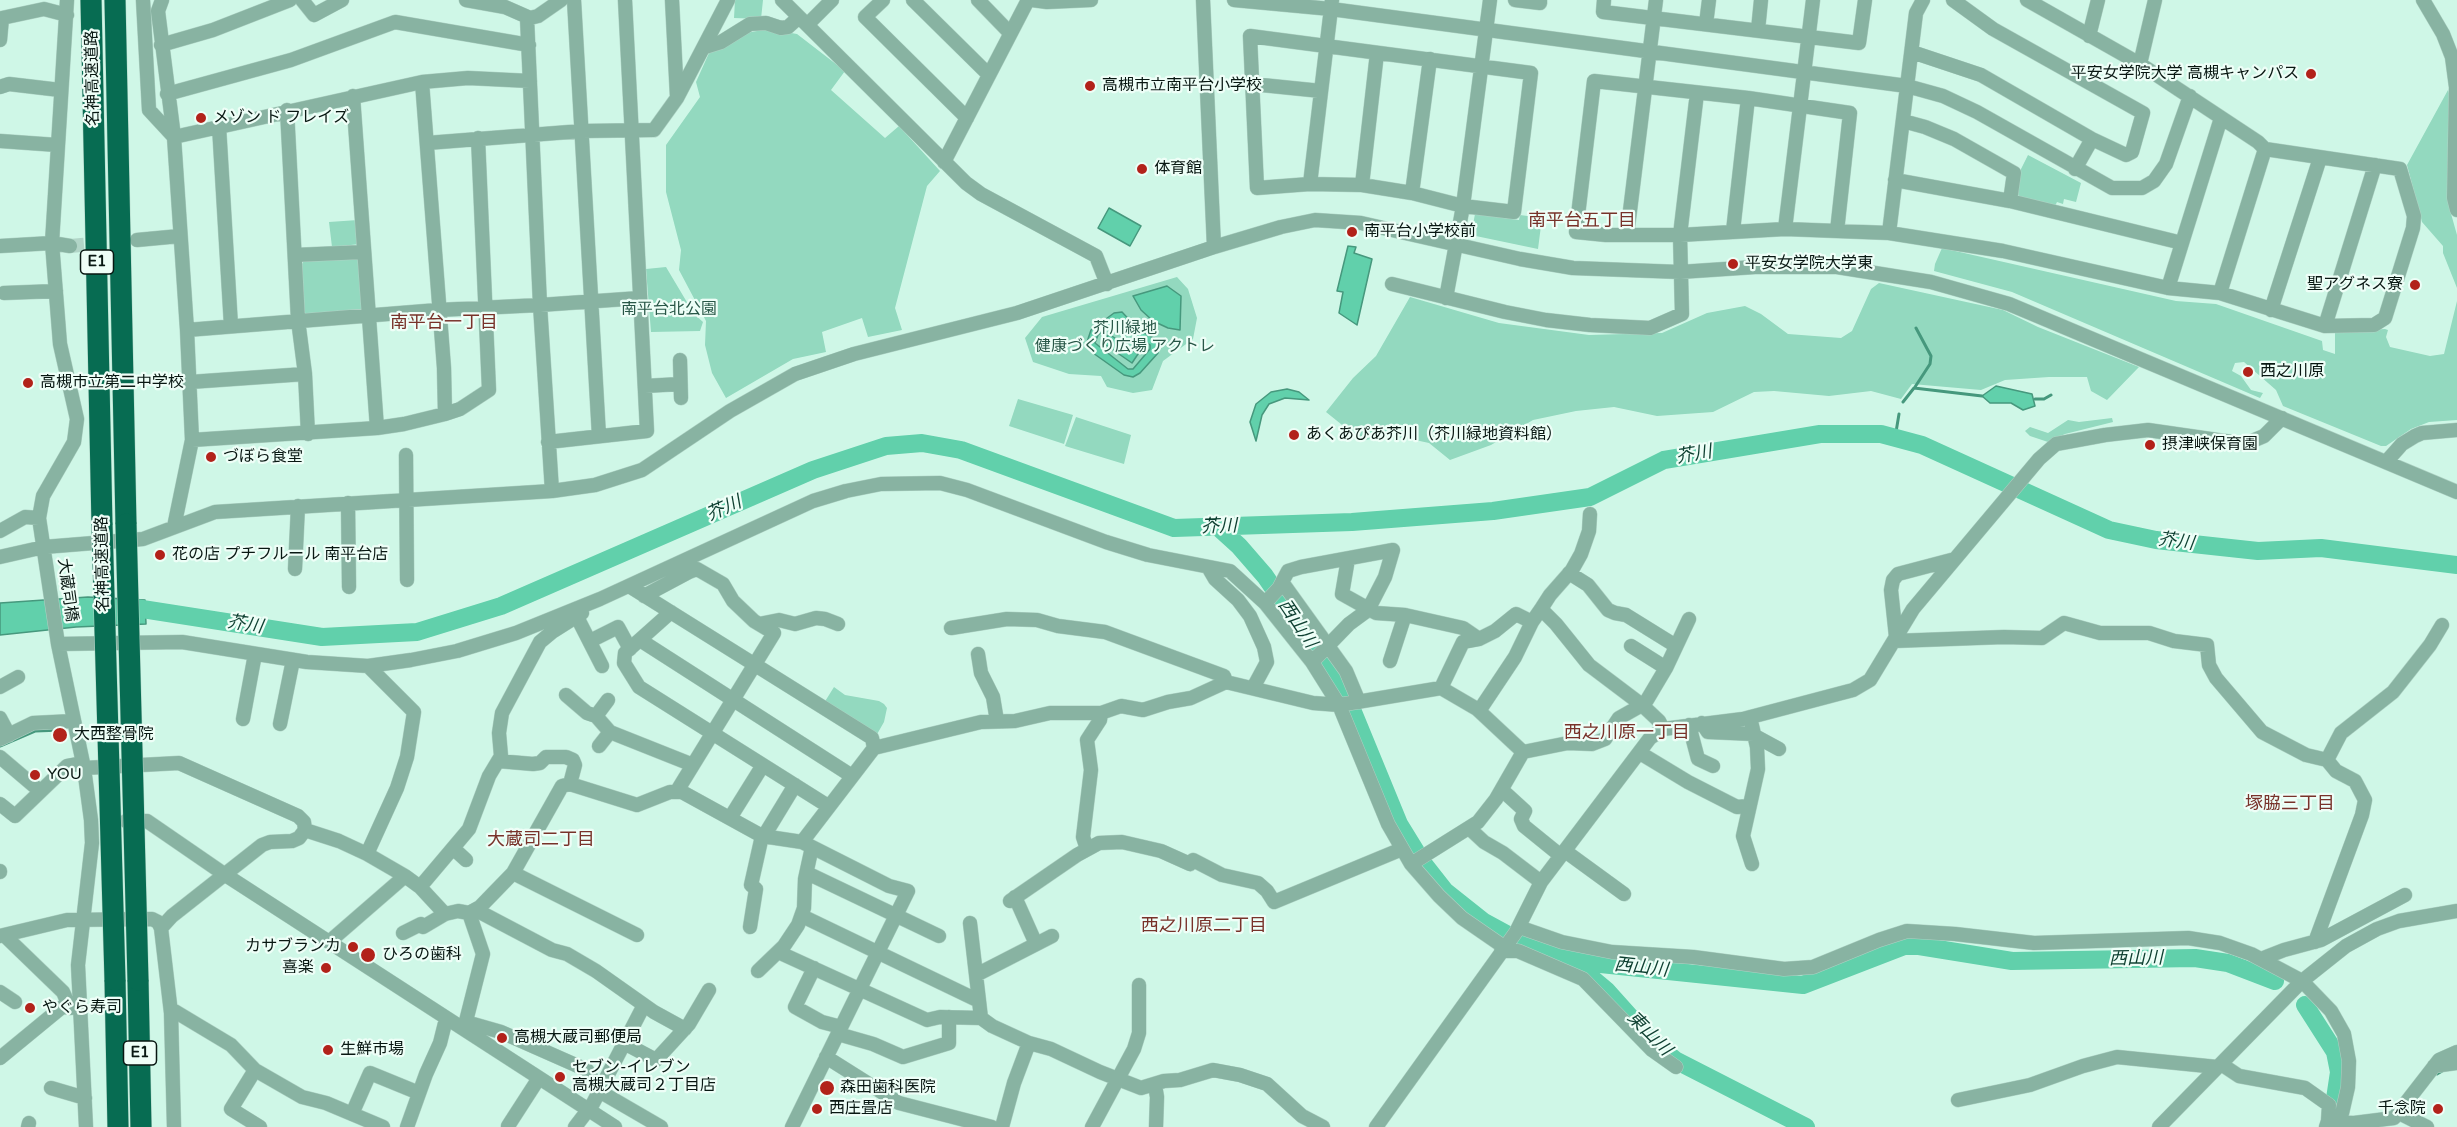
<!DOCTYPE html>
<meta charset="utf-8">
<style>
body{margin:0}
canvas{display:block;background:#cff7e7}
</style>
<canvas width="2457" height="1127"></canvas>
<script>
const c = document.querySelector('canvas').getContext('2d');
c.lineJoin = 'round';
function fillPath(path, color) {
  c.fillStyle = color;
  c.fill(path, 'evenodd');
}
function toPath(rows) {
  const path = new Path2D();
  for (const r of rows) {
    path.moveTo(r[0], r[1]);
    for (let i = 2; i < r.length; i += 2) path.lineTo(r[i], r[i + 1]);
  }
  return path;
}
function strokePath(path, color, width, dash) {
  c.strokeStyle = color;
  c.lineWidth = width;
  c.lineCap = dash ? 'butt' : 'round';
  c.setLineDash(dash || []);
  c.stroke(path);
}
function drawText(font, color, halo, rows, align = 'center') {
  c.font = font + ' "Varela Round","Noto Sans JP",sans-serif';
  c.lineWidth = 4.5;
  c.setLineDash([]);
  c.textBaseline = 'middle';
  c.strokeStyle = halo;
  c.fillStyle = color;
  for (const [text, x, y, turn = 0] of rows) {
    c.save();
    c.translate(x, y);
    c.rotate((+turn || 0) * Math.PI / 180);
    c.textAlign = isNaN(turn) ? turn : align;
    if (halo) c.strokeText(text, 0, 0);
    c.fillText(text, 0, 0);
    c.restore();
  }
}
const green = toPath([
 [735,0,763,0,761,19,734,18],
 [768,29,797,34,845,71,831,90,885,138,899,126,940,171,927,186,895,308,902,330,868,337,862,318,822,332,826,352,793,359,726,398,712,373,705,345,706,321,679,270,681,250,666,192,666,145,700,97,696,82,709,53,746,33],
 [2448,90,2451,99,2448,203,2457,235,2457,288,2443,253,2443,246,2422,222,2407,165],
 [2028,155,2081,183,2076,202,2064,199,2063,204,2057,202,2055,206,2021,198,2016,193,2021,169],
 [1475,214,1519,220,1520,215,1542,218,1538,249,1471,235],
 [358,220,360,244,332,247,329,222],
 [1942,248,2176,301,2216,304,2322,341,2323,350,2335,354,2335,332,2385,329,2388,330,2386,337,2390,347,2430,356,2444,354,2457,301,2457,420,2429,422,2411,429,2386,446,2381,446,2283,406,2276,390,2244,362,2235,363,2232,371,2241,376,2251,390,2263,393,2260,398,2012,292,1934,271,1935,264],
 [356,255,360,259,365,310,310,316,304,312,302,264,305,259],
 [666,267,694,314,703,322,700,331,651,332,646,269],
 [1177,277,1188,289,1197,318,1193,339,1163,361,1152,390,1133,393,1107,387,1101,376,1069,374,1033,362,1025,338,1042,317],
 [1879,283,2003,310,2038,327,2139,367,2107,400,2091,391,2087,377,2049,377,2005,380,1981,390,1912,384,1901,399,1871,391,1829,396,1774,391,1754,392,1713,412,1657,416,1614,407,1576,411,1533,420,1491,445,1450,460,1429,443,1406,438,1382,436,1362,441,1326,412,1353,378,1376,356,1410,297,1499,323,1589,335,1662,333,1707,313,1745,306,1761,314,1788,334,1841,338,1852,331,1871,289],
 [1018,399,1073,415,1064,444,1009,426],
 [1076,417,1131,435,1124,464,1065,446],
 [2112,418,2113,422,2065,434,2048,442,2030,436,2025,431,2030,427,2048,433,2068,420,2079,422],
 [834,687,845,695,879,701,884,704,887,708,884,722,876,736,824,703]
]);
const water = toPath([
 [1109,208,1141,226,1130,246,1098,228,1109,208],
 [1348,246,1356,247,1354,253,1372,259,1357,325,1339,313,1343,292,1337,291,1348,246],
 [1167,286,1181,296,1180,330,1168,328,1153,321,1141,310,1133,296,1167,286],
 [1122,312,1138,329,1155,339,1159,344,1158,353,1140,373,1133,377,1124,375,1093,353,1087,342,1091,330,1114,313,1122,312],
 [1118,320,1124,323,1134,335,1150,345,1150,349,1133,369,1128,369,1095,343,1098,335,1118,320],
 [1109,334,1138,354,1132,363,1103,343,1109,334],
 [1996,386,2032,394,2035,406,2023,410,2011,403,1990,403,1982,396,1996,386],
 [1287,389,1299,392,1309,400,1285,398,1269,404,1262,415,1256,441,1250,422,1256,404,1271,392,1287,389],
 [88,597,145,600,146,624,76,627,0,635,0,603,88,597]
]);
const stream = toPath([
 [1915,387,1930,364,1931,356,1916,328],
 [2035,399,2044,399,2051,395],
 [1903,402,1914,388,1982,396],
 [1895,438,1899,414],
 [0,746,35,731,63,730],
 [2437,1074,2444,1070]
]);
const river = toPath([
 [1218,527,1239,546,1265,576,1334,677,1353,712,1399,824,1423,863,1445,891,1484,922,1519,941,1567,958,1591,963,1803,985,1904,946,1919,946,2012,961,2195,958,2228,963,2275,981],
 [123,606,322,637,417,632,501,606,813,470,886,446,922,443,961,450,1174,528,1352,522,1493,511,1590,497,1664,460,1820,434,1881,434,1922,445,2109,530,2156,540,2258,551,2321,548,2457,565],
 [1576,965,1607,991,1650,1039,1675,1060,1806,1127],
 [2305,1005,2335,1052,2339,1072,2333,1112]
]);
const minorTunnel = toPath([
 [70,246,127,241]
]);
const minor = toPath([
 [67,0,52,243,60,344,77,419,74,442,43,496,39,518,58,644,84,768,91,820,92,843,78,965,86,1127],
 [143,0,149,110,174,137,422,82,468,78,530,81],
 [162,0,158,11,174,137,187,330,192,440,174,527],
 [302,0,314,15,342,0],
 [466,0,505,7,530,18,538,16,561,0],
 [574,0,599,436],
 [672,0,677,97],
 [782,0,966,183,981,194,1096,256,1107,284],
 [883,0,865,17,967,118],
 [913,0,989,75],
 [978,0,1010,33],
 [1032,0,1047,2,1091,0],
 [1203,0,1214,247],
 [1234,0,1331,9,1907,86,1943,96,1977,112,2112,188,2142,188,2154,181,2166,164,2190,96],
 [1515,0,1540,3,1540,0],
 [1604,0,1603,12,1859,43,1865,0],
 [2423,0,2443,34,2452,57,2456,87,2454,198,2457,210],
 [527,18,540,305,552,491],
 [1706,24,1709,0],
 [807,25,832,0],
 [1758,30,1761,0],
 [1250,36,1531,73,1514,212,1463,206,1412,193,1362,185,1310,184,1257,188,1250,36],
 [2089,36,2098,0],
 [0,40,2,18,44,9,67,15],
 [161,45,213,30,290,0],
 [705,47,721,42,750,24,766,23,781,28,788,27,799,17],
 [1912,52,1981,75,2092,139,2126,155,2132,152,2143,113,1993,29,1953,0],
 [2140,64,2155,0],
 [1252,84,1321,91],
 [0,87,9,84,60,90],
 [167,94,291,60,395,22,529,45],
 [353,96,377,428],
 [287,110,298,320,305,374,308,434],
 [1903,121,1925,127,1954,139,2014,173,2010,201],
 [219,126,231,326],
 [0,141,57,145],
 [427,143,582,131,654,130,677,98,728,0],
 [944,162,1028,0],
 [2075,169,2092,139],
 [1895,180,2010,201,2182,243],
 [1310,184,1332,0],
 [1362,185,1377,53],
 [1412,193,1430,59],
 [1785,229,1813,0],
 [1733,231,1748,98],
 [1837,231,1850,113,1748,98,1594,81,1576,232,1606,235,1680,235,1785,229,1889,233,2003,251,2168,288,2220,293,2325,326,2374,325,2385,318,2413,228,2414,216,2400,169,2265,149,2258,142,2140,64,2027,0],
 [1889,233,1916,13,1923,0],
 [1627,235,1656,0],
 [137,240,180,236],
 [0,246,52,243,70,246],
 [295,255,364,252],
 [1392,284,1505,312,1546,320,1590,325,1650,328,1682,314,1680,235,1697,93],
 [2168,288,2221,118],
 [4,293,56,291],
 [2220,293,2265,149],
 [1446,298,1463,206,1490,0],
 [2271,310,2320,158],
 [2325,326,2375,165],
 [187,330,438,310,540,305,640,298],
 [680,360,681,398],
 [190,382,305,374],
 [645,386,680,384],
 [445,414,460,409,489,390,478,138],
 [192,440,377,428,404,424,445,414,444,368,422,82],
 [548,442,647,431,625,0],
 [406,455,407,580],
 [2386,462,2402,444,2415,436,2422,433,2457,430],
 [348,503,349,587],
 [0,531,25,517,39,518],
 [0,557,44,547,143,539,215,512,552,491,595,485,642,470,730,411,795,374,854,354,1017,313,1214,247,1281,227,1315,220,1361,223,1520,259,1573,268,1680,272,1755,267,1837,267,1931,282,2009,304,2457,492],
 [1348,559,1342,594,1376,613,1405,615,1463,628,1479,639],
 [1208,567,1215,579,1238,600,1250,616,1264,647,1267,662,1253,688],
 [295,569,298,506],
 [1569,573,1588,585,1608,610,1615,613,1626,615,1676,646],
 [1282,582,1346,671,1359,702],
 [629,586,872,738,874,748],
 [644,596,689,572],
 [1265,603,1279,588,1288,571,1301,567,1393,550,1385,577,1368,610,1349,624,1312,662],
 [1541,609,1550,595,1572,570,1581,554,1589,531,1590,514],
 [671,612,625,653,624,663,639,687,828,806],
 [577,617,602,666],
 [759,624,779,620,795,624,816,618,825,619,838,624],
 [951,628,1007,619,1037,620,1058,626,1105,632,1224,676,1226,682],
 [1896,637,1891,590,1893,580,1898,574,1955,559],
 [640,640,852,776],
 [590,641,618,627,630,649],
 [1894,641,2004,637,2042,638,2064,623,2100,633,2149,633,2174,641,2207,645,2209,665,2216,678,2262,732,2306,755,2327,760],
 [58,644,182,642,307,662,368,666,411,660,457,651,516,633,600,599,813,501,846,491,881,484,940,483,967,490,1106,542,1148,555,1230,571,1265,603,1312,662,1339,705,1388,824,1411,864,1439,896,1462,918,1504,947],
 [1631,646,1666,668],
 [978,654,981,673,993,697,997,721],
 [1390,661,1405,615],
 [0,687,18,677],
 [1441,688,1477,709,1523,752],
 [566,695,587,713,596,716,610,732,693,765],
 [1479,711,1515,657,1532,622],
 [596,716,608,700],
 [1750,717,1757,747,1758,769,1743,836,1752,864],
 [0,718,9,735],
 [243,719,255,654],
 [1702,723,1708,732,1754,734],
 [280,724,293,660],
 [1689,725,1698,759,1713,766],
 [1755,736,1779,749],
 [0,739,33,723,73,721],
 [599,746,610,732],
 [1640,753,1688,782,1737,807,1748,806],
 [0,757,40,791],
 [498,761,533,764,540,763,546,757,566,757,573,760,575,765,570,784],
 [84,768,179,763,298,816,304,822,305,830,299,838,292,841,270,842,262,845,172,916,161,928],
 [1502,790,1525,811,1521,819,1524,826,1561,856],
 [677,791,774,633,754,621,733,601,723,584,697,569,689,572,684,561],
 [0,804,15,816,67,766,83,763],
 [730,818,763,765],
 [126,821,147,821,224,874,615,1127],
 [1469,828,1484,842,1503,853,1541,882],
 [305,830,339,841,367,854,405,876,420,887,445,914],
 [764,836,795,785],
 [802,842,874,748,981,722,1015,721,1050,713,1101,713,1121,706,1143,710,1168,702,1191,698,1226,682,1313,703,1339,705,1441,688,1463,642,1479,639,1495,631,1516,614,1532,622,1541,609,1556,624,1589,665,1642,705,1659,721,1663,729],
 [454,849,466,860],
 [1087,849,1083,837,1091,770,1087,740,1100,720,1101,713],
 [1565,851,1624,894],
 [367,854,397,788,407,757,414,712,368,666],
 [1411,864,1478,822,1496,799,1523,752,1568,743,1592,744,1605,739,1619,718,1642,705,1647,700,1666,668,1689,619],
 [0,871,0,872],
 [513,873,637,935],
 [807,873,939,936],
 [420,887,469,829,489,776,501,756,499,733,502,713,540,642,552,632,582,613],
 [1015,897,1036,944],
 [1010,901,1077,855,1099,843,1122,842,1161,851,1190,864,1193,860,1222,875,1258,883,1267,891,1274,902,1402,849],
 [476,910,552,950,567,954,596,971,654,1012,685,1029],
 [802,916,979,1001],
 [970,923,981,1018,992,1026,1029,1043,1051,1049,1100,1072,1141,1088,1164,1081,1180,1080,1213,1070,1240,1075,1267,1084,1302,1116,1323,1127],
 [750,927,756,889,751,885,762,836],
 [1519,927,1562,942,1612,952,1693,957,1784,969,1813,967,1879,940,1907,931,1955,934,2034,943,2188,938,2220,943,2251,954,2302,981,2331,1011,2344,1034,2349,1061,2348,1087,2340,1122],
 [403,933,421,924,423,927,445,914,458,911,469,913,480,907,513,873,562,786,570,784,637,805,670,792,682,792,762,836,802,842,889,886,908,891,792,1127],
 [0,936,67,920,152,919,158,922,161,928,171,1013,174,1127],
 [5,936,63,992,70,1008],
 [329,942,405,876],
 [2315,942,2362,815,2365,800,2355,781,2336,771,2327,760,2341,733,2393,692,2430,645,2442,625],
 [1501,951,1518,951,1583,979,1652,1050,1676,1067],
 [778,952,927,1020,940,1017,981,1018],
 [2261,959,2284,950,2321,940,2405,895],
 [814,968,795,1007,822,1022,841,1027],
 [758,971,784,946,798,925,804,908,805,879,812,847],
 [976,975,1052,936],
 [0,992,15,1002],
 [171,1009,231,1045,255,1070,302,1097,326,1103,383,1127],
 [466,1022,501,1032,587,1070,599,1091,661,1127],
 [464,1029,483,954,469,913],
 [838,1034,873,1044,903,1057,949,1043,949,1017],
 [624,1043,656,1060,689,1024,709,990],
 [826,1057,899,1103,992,1127],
 [0,1058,62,1007,78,1008],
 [2221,1064,2239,1076,2305,1088,2329,1105,2328,1121],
 [2434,1066,2457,1063],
 [255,1070,231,1109,260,1127],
 [1155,1085,1157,1097,1156,1127],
 [51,1088,85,1098],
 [1958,1100,2030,1085,2083,1066,2117,1057,2217,1067],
 [589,1111,644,1005],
 [2399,1113,2427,1127],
 [352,1114,370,1073,419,1093],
 [508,1126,539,1078],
 [28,1127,29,1123],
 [407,1127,426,1074,440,1043,446,1019],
 [575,1127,588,1110],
 [1002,1127,1014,1083,1029,1043],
 [1092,1127,1134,1049,1139,1033,1139,985],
 [1376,1127,1516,932,1541,882,1650,738,1663,729,1743,719,1853,690,1870,680,1913,609,2039,459,2056,444,2105,435,2148,430,2245,444,2264,436,2282,418],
 [2159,1127,2302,981,2346,946,2377,929,2399,921,2457,911],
 [2326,1127,2328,1121,2354,1123,2394,1118,2439,1060,2457,1052]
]);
const highway = toPath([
 [91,0,102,525],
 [115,0,126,524],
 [115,980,118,1127],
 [138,980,141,1127]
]);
const highwayBridge = toPath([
 [126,524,138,980],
 [102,525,115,980]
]);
const markers = [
 [2311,74,6,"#b2221a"],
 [1090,86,6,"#b2221a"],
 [201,118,6,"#b2221a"],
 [1142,169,6,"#b2221a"],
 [1352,232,6,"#b2221a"],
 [1733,264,6,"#b2221a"],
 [2415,285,6,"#b2221a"],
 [2248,372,6,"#b2221a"],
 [28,383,6,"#b2221a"],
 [1294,435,6,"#b2221a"],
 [2150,445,6,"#b2221a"],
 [211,457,6,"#b2221a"],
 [160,555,6,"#b2221a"],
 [60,735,8,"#b2221a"],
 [35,775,6,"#b2221a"],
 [353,947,6,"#b2221a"],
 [368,955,8,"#b2221a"],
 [326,968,6,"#b2221a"],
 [30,1008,6,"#b2221a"],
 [502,1038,6,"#b2221a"],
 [328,1050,6,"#b2221a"],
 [560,1077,6,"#b2221a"],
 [827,1088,8,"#b2221a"],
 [817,1109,6,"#b2221a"],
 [2438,1109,6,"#b2221a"]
];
const shields = [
 [97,262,33],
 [140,1053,33]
];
const shieldNames = [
 ["E1",97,262],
 ["E1",140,1053]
];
const poiNames = [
 ["平安女学院大学 高槻キャンパス",2299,74,"right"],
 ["高槻市立南平台小学校",1102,86],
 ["メゾン ド フレイズ",213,118],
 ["体育館",1154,169],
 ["南平台小学校前",1364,232],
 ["平安女学院大学東",1745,264],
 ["聖アグネス寮",2403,285,"right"],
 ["西之川原",2260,372],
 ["高槻市立第二中学校",40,383],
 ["あくあぴあ芥川（芥川緑地資料館）",1306,435],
 ["摂津峡保育園",2162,445],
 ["づぼら食堂",223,457],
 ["花の店 プチフルール 南平台店",172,555],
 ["大西整骨院",74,735],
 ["YOU",47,775],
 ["カサブランカ",341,947,"right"],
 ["ひろの歯科",382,955],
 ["喜楽",314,968,"right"],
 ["やぐら寿司",42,1008],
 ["高槻大蔵司郵便局",514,1038],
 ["生鮮市場",340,1050],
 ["セブン-イレブン",572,1068],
 ["高槻大蔵司２丁目店",572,1086],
 ["森田歯科医院",840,1088],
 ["西庄畳店",829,1109],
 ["千念院",2426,1109,"right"]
];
const streetNames = [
 ["名神高速道路",93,78,-91],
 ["名神高速道路",103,564,-91],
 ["大蔵司橋",67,590,82]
];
const parkNames = [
 ["南平台北公園",669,310],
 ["芥川緑地",1125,329],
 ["健康づくり広場 アクトレ",1125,347]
];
const neighbourhoodNames = [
 ["南平台五丁目",1582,221],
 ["南平台一丁目",444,323],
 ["西之川原一丁目",1627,733],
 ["塚脇三丁目",2290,804],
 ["大蔵司二丁目",541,840],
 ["西之川原二丁目",1204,926]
];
const waterNames = [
 ["芥川",1694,455,-10],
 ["芥川",724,509,-24],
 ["芥川",1219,527,-2],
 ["芥川",2176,542,7],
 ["西山川",1297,624,56],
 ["芥川",245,625,9],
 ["西山川",2136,959,-1],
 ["西山川",1641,968,6],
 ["東山川",1649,1034,45]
];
fillPath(green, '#93d9bf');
fillPath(water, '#61d0ab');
strokePath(water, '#46987d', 1.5);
strokePath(stream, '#46987d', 3);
strokePath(river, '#61d0ab', 18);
strokePath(minorTunnel, '#b1d5c7', 14, [14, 7]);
strokePath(minor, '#afd3c5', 15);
strokePath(highway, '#afd3c5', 22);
strokePath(minor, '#88b3a2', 14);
strokePath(highway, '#076c52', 21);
strokePath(highwayBridge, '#afd3c5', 22, []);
strokePath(highwayBridge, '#076c52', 21);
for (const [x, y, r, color] of markers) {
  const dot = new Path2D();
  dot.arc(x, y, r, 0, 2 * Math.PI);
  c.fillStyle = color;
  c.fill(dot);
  strokePath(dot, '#eefef7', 2);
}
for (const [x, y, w] of shields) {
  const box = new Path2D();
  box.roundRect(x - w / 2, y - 12, w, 24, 4.5);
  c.fillStyle = '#eefef7';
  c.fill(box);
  strokePath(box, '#081712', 1.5);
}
drawText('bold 15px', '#081712', null, shieldNames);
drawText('16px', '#081712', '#eefef7', poiNames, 'left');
drawText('16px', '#081712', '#eefef7', streetNames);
drawText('16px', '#285747', '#eefef7', parkNames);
drawText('18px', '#78322a', '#eefef7', neighbourhoodNames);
drawText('italic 18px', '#0d3f30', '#eefef7', waterNames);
</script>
